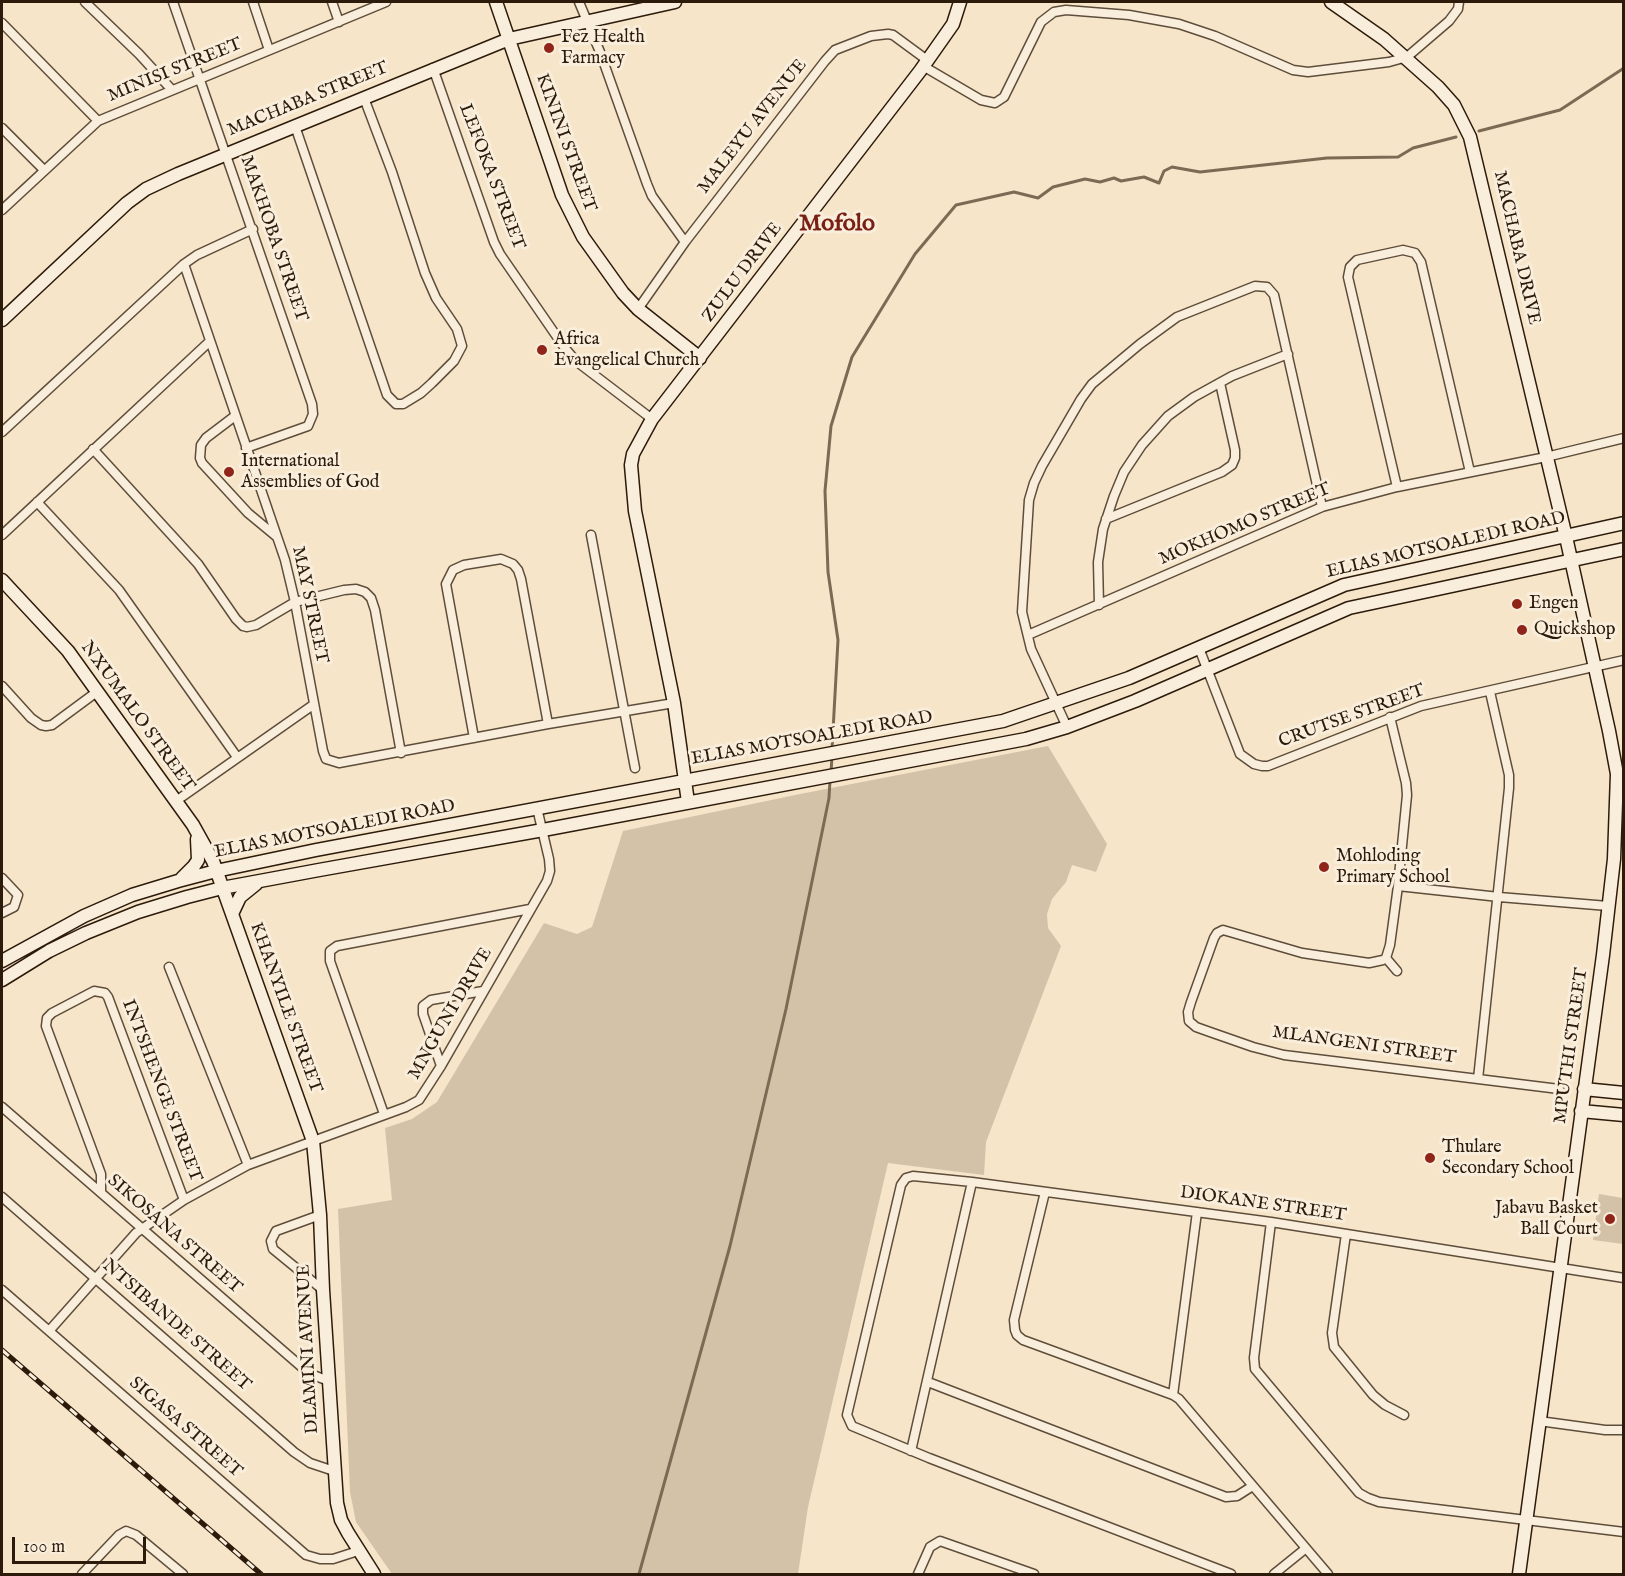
<!DOCTYPE html>
<style>
body{margin:0}
#map{position:relative;width:1625px;height:1576px;overflow:hidden;background:#f6e5c8;font-family:"IM FELL English",serif}
canvas{display:block}
.frame{position:absolute;inset:0;border:3px solid #2c1a0a;pointer-events:none}
.scale{position:absolute;left:12px;top:1537px;width:134px;height:27px;box-sizing:border-box;border:3px solid #2c1a0a;border-top:0;padding-left:8px;font-size:18px;line-height:21px;white-space:nowrap;color:#2c1a0a;-webkit-text-stroke:4px #f9eedb;paint-order:stroke}
</style>
<div id="map">
<canvas width="1625" height="1576"></canvas>
<div class="frame"></div>
<div class="scale">100 m</div>
</div>
<script>
const c = document.querySelector('canvas').getContext('2d');
c.lineJoin = 'round';
function fillPath(path, color) {
  c.fillStyle = color;
  c.fill(path, 'evenodd');
}
function toPath(rows) {
  const path = new Path2D();
  for (const r of rows) {
    path.moveTo(r[0], r[1]);
    for (let i = 2; i < r.length; i += 2) path.lineTo(r[i], r[i + 1]);
  }
  return path;
}
function strokePath(path, color, width, dash) {
  c.strokeStyle = color;
  c.lineWidth = width;
  c.lineCap = dash ? 'butt' : 'round';
  c.setLineDash(dash || []);
  c.stroke(path);
}
function drawText(font, color, halo, rows, align = 'center') {
  c.font = font + ' "IM FELL English",serif';
  c.lineWidth = 6;
  c.setLineDash([]);
  c.textBaseline = 'middle';
  c.strokeStyle = halo;
  c.fillStyle = color;
  for (const [text, x, y, turn = 0] of rows) {
    c.save();
    c.translate(x, y);
    c.rotate((+turn || 0) * Math.PI / 180);
    c.textAlign = isNaN(turn) ? turn : align;
    if (halo) c.strokeText(text, 0, 0);
    c.fillText(text, 0, 0);
    c.restore();
  }
}
const green = toPath([
 [1048,746,1107,844,1096,872,1072,865,1066,882,1052,899,1047,914,1048,928,1061,946,986,1142,984,1175,888,1163,808,1507,798,1574,392,1574,356,1522,350,1492,338,1209,392,1200,385,1128,412,1119,437,1102,544,923,577,934,592,927,623,831,800,794],
 [1599,1194,1623,1198,1623,1244,1593,1240]
]);
const stream = toPath([
 [1479,131,1560,110,1624,68],
 [832,749,838,640,828,572,825,491,831,426,852,357,915,254,956,205,1014,192,1038,198,1053,187,1085,179,1100,182,1114,178,1121,181,1144,177,1159,183,1164,171,1172,167,1200,172,1327,158,1398,157,1413,148,1456,137],
 [831,773,832,756],
 [639,1574,730,1246,786,1009,829,798,830,780]
]);
const street = toPath([
 [85,2,139,54,172,90],
 [173,2,312,404,313,414,308,426,246,448],
 [253,2,269,50],
 [332,2,339,22],
 [579,2,600,52,647,184,652,196,685,242],
 [2,23,98,121],
 [923,66,981,100,995,103,1004,97,1041,22,1054,12,1066,10,1129,15,1179,24,1215,36,1293,70,1308,72,1389,62,1407,57,1449,21,1458,9,1459,2],
 [433,68,494,242,500,254,564,347,576,361,652,419],
 [295,126,387,395,396,404,403,404,421,393,432,383,454,361,462,346,457,329,436,298,425,273,392,172,364,98],
 [2,128,44,170],
 [2,210,98,121,386,2],
 [184,264,285,560,295,602,323,751,326,759,339,763,548,724,674,703],
 [638,309,685,242,825,61,835,50,871,36,888,34,893,35,927,60],
 [235,416,206,438,201,445,200,458,202,463,248,513,277,537],
 [2,432,184,264,197,255,253,229],
 [93,449,198,564,236,619,243,626,247,627,256,625,295,602,344,590,356,589,365,592,371,598,375,610,401,753],
 [1397,487,1348,277,1350,267,1357,260,1403,250,1415,253,1421,262,1470,472],
 [37,502,119,590,237,757],
 [1106,519,1222,472,1232,465,1235,458,1235,450,1220,383],
 [2,535,209,342],
 [591,535,635,768],
 [1099,605,1098,562,1103,529,1114,496,1124,472,1142,445,1168,416,1194,397,1232,376,1288,354],
 [1028,635,1322,507,1397,487,1546,457,1624,438],
 [1199,648,1240,754,1254,764,1262,766,1268,766,1421,706,1624,660],
 [2,686,31,718,41,725,46,726,52,725,98,691],
 [1390,717,1406,783,1407,795,1398,886,1390,945,1386,958,1383,960,1369,963,1302,953,1223,930,1217,933,1214,938,1191,1002,1188,1012,1189,1021,1196,1027,1210,1032,1253,1047,1284,1055,1559,1089],
 [1067,727,1031,649,1022,612,1029,500,1034,483,1042,466,1081,399,1092,384,1140,344,1177,317,1255,286,1267,287,1274,295,1322,507],
 [474,738,446,584,453,570,464,565,501,559,513,564,518,570,521,579,548,724],
 [176,801,313,705],
 [2,878,18,895,14,907,2,913],
 [1398,886,1499,897,1608,906],
 [1386,958,1397,971],
 [169,967,248,1165],
 [441,1066,423,1014,423,1006,431,1000,483,991],
 [1478,1079,1509,788,1509,775,1490,692],
 [2,1107,304,1369,313,1375,329,1381],
 [384,1114,330,961,330,951,337,946,530,909],
 [101,1192,101,1174,46,1026,47,1018,52,1013,94,991,105,993,108,997,184,1200],
 [1045,1192,1014,1320,1015,1330,1017,1335,1023,1340,1173,1395,1179,1399,1328,1574],
 [2,1197,294,1452,310,1463,334,1471],
 [320,1215,276,1231,271,1241,273,1249,323,1290],
 [1271,1222,1254,1358,1255,1369,1359,1493,1368,1498,1379,1502,1624,1532],
 [1346,1234,1332,1333,1334,1347,1373,1395,1385,1405,1404,1415],
 [2,1290,306,1555,320,1559,333,1559,358,1551],
 [49,1331,136,1233,184,1200,248,1165,406,1107,419,1100,441,1066,547,881,550,871,549,859,537,808],
 [928,1382,1226,1497,1237,1496,1251,1487],
 [1173,1395,1197,1212],
 [1539,1421,1605,1430,1624,1430],
 [911,1451,972,1182],
 [82,1574,119,1535,126,1531,136,1535,183,1574],
 [918,1574,930,1547,940,1541,1034,1574],
 [1231,1574,929,1458,852,1426,847,1415,901,1185,906,1178,913,1176,972,1182,1271,1222,1624,1278],
 [1274,1574,1305,1549]
]);
const secondary = toPath([
 [496,2,562,195,583,237,623,293,638,309,700,358],
 [1331,2,1384,39,1438,87,1454,105,1470,137,1566,537,1609,731,1617,774,1614,859,1603,955,1519,1574],
 [2,320,127,203,146,189,178,174,509,39,675,2],
 [2,580,68,651,193,825,213,861,232,914,313,1141,320,1215,323,1290,337,1503,341,1520,348,1533,374,1574],
 [688,802,674,703,635,511,631,465,633,454,652,419,920,71,953,24,960,2],
 [182,878,194,866,198,860,197,839],
 [232,914,240,897,256,884],
 [2,961,84,916,132,895,178,881,216,871,316,850,1003,721,1129,678,1344,585,1624,523],
 [2,980,49,951,86,933,138,912,187,897,222,888,319,870,543,830,1026,739,1067,727,1135,701,1349,608,1624,549],
 [1584,1089,1624,1093],
 [1581,1111,1624,1115]
]);
const rail = toPath([
 [2,1350,261,1574]
]);
const markers = [
 [549,48,6,"#8f2418"],
 [542,350,6,"#8f2418"],
 [229,472,6,"#8f2418"],
 [1517,604,6,"#8f2418"],
 [1522,630,6,"#8f2418"],
 [1324,867,6,"#8f2418"],
 [1430,1158,6,"#8f2418"],
 [1610,1219,6,"#8f2418"]
];
const poiNames = [
 ["Fez Health",561,38],
 ["Farmacy",561,59],
 ["Africa",554,340],
 ["Evangelical Church",554,361],
 ["International",241,462],
 ["Assemblies of God",241,483],
 ["Engen",1529,604],
 ["Quickshop",1534,630],
 ["Mohloding",1336,857],
 ["Primary School",1336,878],
 ["Thulare",1442,1148],
 ["Secondary School",1442,1169],
 ["Jabavu Basket",1598,1209,"right"],
 ["Ball Court",1598,1230,"right"]
];
const streetNames = [
 ["MINISI STREET",175,71,-22],
 ["MACHABA STREET",308,100,-22],
 ["MALEYU AVENUE",753,127,-52],
 ["KININI STREET",565,143,70],
 ["LEFOKA STREET",491,177,69],
 ["MAKHOBA STREET",273,239,71],
 ["MACHABA DRIVE",1516,248,77],
 ["ZULU DRIVE",743,273,-53],
 ["MOKHOMO STREET",1245,525,-23],
 ["ELIAS MOTSOALEDI ROAD",1446,546,-13],
 ["MAY STREET",309,605,78],
 ["NXUMALO STREET",137,717,54],
 ["CRUTSE STREET",1352,717,-20],
 ["ELIAS MOTSOALEDI ROAD",812,739,-10],
 ["ELIAS MOTSOALEDI ROAD",335,830,-11],
 ["KHANYILE STREET",285,1008,70],
 ["MNGUNI DRIVE",451,1014,-60],
 ["MLANGENI STREET",1364,1046,8],
 ["MPUTHI STREET",1572,1046,-82],
 ["INTSHENGE STREET",161,1091,69],
 ["DIOKANE STREET",1263,1205,8],
 ["SIKOSANA STREET",174,1235,41],
 ["NTSIBANDE STREET",176,1326,41],
 ["DLAMINI AVENUE",309,1349,-93],
 ["SIGASA STREET",185,1428,41]
];
const districtNames = [
 ["Mofolo",837,225]
];
fillPath(green, '#d4c2a8');
strokePath(stream, '#7c6a55', 3);
strokePath(street, '#5e4d3a', 11);
strokePath(secondary, '#2c1a0a', 15);
strokePath(street, '#f9eedb', 8);
strokePath(secondary, '#f9eedb', 12);
strokePath(rail, '#2c1a0a', 5);
strokePath(rail, '#f9eedb', 3, [9]);
for (const [x, y, r, color] of markers) {
  const dot = new Path2D();
  dot.arc(x, y, r, 0, 2 * Math.PI);
  c.fillStyle = color;
  c.fill(dot);
  strokePath(dot, '#f9eedb', 2);
}
drawText('18px', '#2c1a0a', '#f9eedb', poiNames, 'left');
drawText('18px', '#2c1a0a', '#f9eedb', streetNames);
drawText('bold 24px', '#7a1f14', '#f9eedb', districtNames);
</script>
